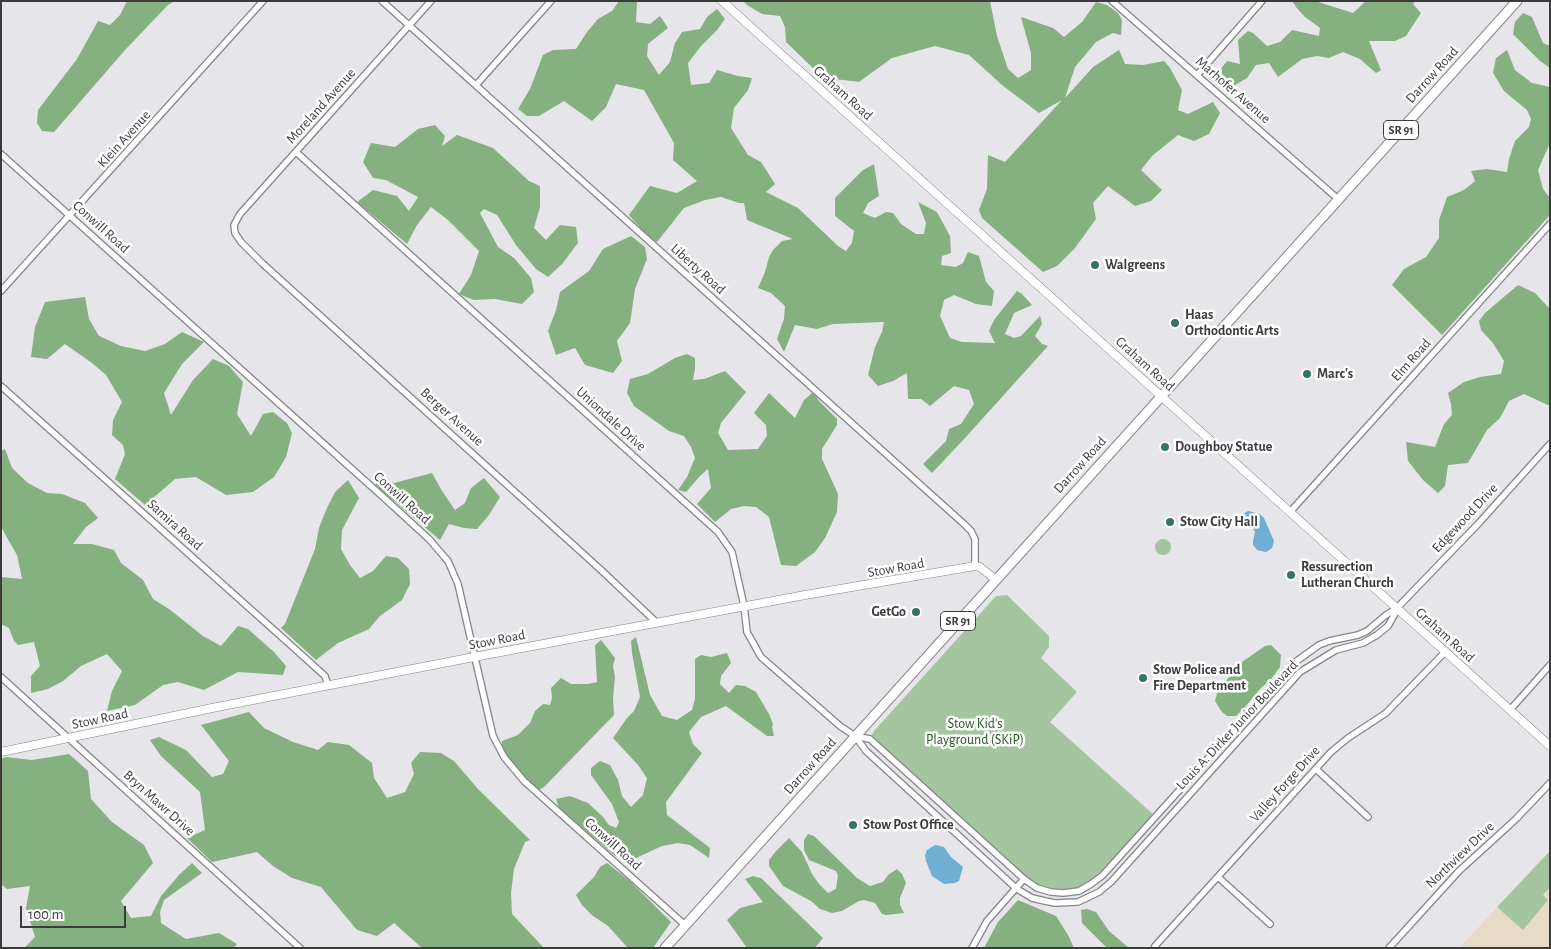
<!DOCTYPE html>
<style>
body{margin:0}
#map{position:relative;width:1551px;height:949px;overflow:hidden;background:#e6e5e9;font-family:"Alegreya Sans",sans-serif}
canvas{display:block}
.frame{position:absolute;inset:0;border:2px solid #3b3b3c;pointer-events:none}
.scale{position:absolute;left:20px;top:906px;width:106px;height:22px;box-sizing:border-box;border:2px solid #3b3b3c;border-top:0;padding-left:6px;font-size:15px;line-height:18px;white-space:nowrap;color:#3b3b3c;-webkit-text-stroke:4px #fff;paint-order:stroke}
</style>
<div id="map">
<canvas width="1551" height="949"></canvas>
<div class="frame"></div>
<div class="scale">100 m</div>
</div>
<script>
const c = document.querySelector('canvas').getContext('2d');
c.lineJoin = 'round';
function fillPath(path, color) {
  c.fillStyle = color;
  c.fill(path, 'evenodd');
}
function toPath(rows) {
  const path = new Path2D();
  for (const r of rows) {
    if (r.length === 3) {
      path.moveTo(r[0] + r[2], r[1]);
      path.arc(r[0], r[1], r[2], 0, 2 * Math.PI);
      continue;
    }
    path.moveTo(r[0], r[1]);
    for (let i = 2; i < r.length; i += 2) path.lineTo(r[i], r[i + 1]);
  }
  return path;
}
function strokePath(path, color, width, dash) {
  c.strokeStyle = color;
  c.lineWidth = width;
  c.lineCap = dash ? 'butt' : 'round';
  c.setLineDash(dash || []);
  c.stroke(path);
}
function drawText(font, color, halo, rows, align = 'center') {
  c.font = font + ' "Alegreya Sans",sans-serif';
  c.lineWidth = 5;
  c.setLineDash([]);
  c.textBaseline = 'middle';
  c.strokeStyle = halo;
  c.fillStyle = color;
  for (const [text, x, y, turn = 0] of rows) {
    c.save();
    c.translate(x, y);
    c.rotate((+turn || 0) * Math.PI / 180);
    c.textAlign = isNaN(turn) ? turn : align;
    if (halo) c.strokeText(text, 0, 0);
    c.fillText(text, 0, 0);
    c.restore();
  }
}
const education = toPath([
 [1550,851,1550,948,1459,948]
]);
const green = toPath([
 [1163,547,8],
 [1007,595,1049,636,1049,647,1041,658,1077,692,1050,722,1155,816,1091,884,1063,893,1037,888,870,739,874,731,996,596],
 [1550,851,1550,887,1543,895,1548,900,1523,930,1497,907]
]);
const forest = toPath([
 [127,1,175,1,168,5,125,50,54,132,42,131,37,123,38,110,77,59,98,21,110,25,120,15],
 [619,1,637,1,636,22,650,24,660,16,668,28,648,44,647,56,659,75,670,62,675,43,682,32,700,29,707,17,717,9,725,19,717,30,701,46,688,63,691,85,709,83,717,70,738,76,752,78,748,90,734,108,731,128,748,155,761,162,775,184,766,192,798,208,838,246,846,251,852,243,854,231,835,216,835,198,863,170,874,164,879,196,868,203,863,213,875,218,886,212,893,213,901,224,916,234,924,234,926,223,918,202,937,212,950,236,951,253,942,256,941,265,956,267,963,263,968,252,979,256,986,282,994,291,992,306,976,304,954,295,944,300,940,316,950,338,962,342,995,343,989,331,994,320,1017,291,1022,294,1032,305,1014,313,1005,334,1014,338,1021,336,1040,316,1042,324,1035,336,1042,344,1048,346,965,438,932,473,923,464,946,441,949,429,961,424,974,404,969,390,954,386,930,406,921,399,908,399,907,373,893,381,878,386,868,375,875,347,882,332,884,322,833,324,817,329,795,325,784,352,777,339,784,319,785,306,771,293,758,288,765,272,769,257,773,250,782,241,793,239,747,220,744,203,739,203,721,197,705,200,684,208,657,242,648,237,629,215,650,186,677,193,697,181,673,160,674,143,644,90,616,84,606,107,592,121,564,101,539,116,527,116,518,109,530,89,543,55,553,50,576,49,587,32,598,19,612,11],
 [743,1,990,1,997,36,1008,69,1018,78,1031,70,1031,53,1021,17,1053,28,1064,37,1082,22,1096,2,1107,5,1118,13,1122,20,1121,35,1113,33,1096,42,1075,67,1065,98,1093,67,1119,50,1125,64,1143,65,1164,61,1170,68,1182,90,1178,110,1188,114,1213,102,1220,113,1209,134,1194,141,1178,135,1152,156,1141,170,1162,190,1151,201,1135,206,1108,186,1093,203,1096,219,1075,248,1057,266,1043,272,982,218,979,210,987,189,988,155,1005,162,1062,100,1039,113,1002,85,969,55,935,46,892,58,859,82,835,79,815,70,786,42,785,27,780,16,762,14,747,5],
 [1292,1,1315,1,1353,13,1366,1,1415,1,1413,4,1421,13,1406,36,1395,41,1369,41,1381,70,1376,73,1360,59,1343,52,1329,58,1317,56,1302,59,1278,77,1269,63,1256,65,1247,78,1235,85,1227,82,1220,70,1227,61,1240,64,1238,40,1248,31,1253,33,1267,46,1280,42,1292,30,1319,36,1320,28,1305,17,1296,7],
 [1523,13,1532,17,1543,43,1550,46,1550,68,1540,61,1513,34,1515,22],
 [1507,50,1515,70,1532,83,1550,87,1550,143,1538,170,1543,189,1550,198,1550,215,1442,335,1392,285,1404,269,1426,257,1439,238,1439,220,1447,197,1464,190,1475,181,1471,171,1487,169,1507,172,1509,159,1515,141,1529,127,1531,119,1527,110,1504,91,1493,73,1496,58],
 [435,125,445,136,442,146,457,135,493,148,529,181,540,186,540,207,534,228,546,240,560,225,576,227,578,243,562,264,548,277,536,269,516,245,497,215,484,209,480,213,498,247,514,258,531,278,534,292,522,304,495,299,474,300,459,294,471,275,479,251,448,220,431,207,417,225,407,244,357,202,373,190,397,196,409,211,418,197,386,180,373,178,363,162,371,143,395,147,418,129],
 [631,236,645,247,647,259,635,289,630,323,617,341,622,361,613,373,585,365,575,348,556,355,548,331,556,310,560,292,589,271,603,249],
 [1518,285,1535,293,1548,307,1550,306,1550,406,1524,394,1509,401,1500,418,1487,430,1468,463,1448,465,1445,486,1438,493,1423,480,1408,461,1406,442,1435,447,1444,424,1452,415,1451,404,1448,393,1464,382,1480,377,1501,374,1504,361,1493,343,1481,330,1479,321,1485,313],
 [85,297,89,319,99,336,121,346,145,351,165,344,182,332,204,342,182,364,164,393,171,415,193,380,213,359,229,366,243,382,237,414,251,436,263,414,273,412,287,423,292,433,286,457,274,477,253,492,226,495,196,477,175,479,145,505,115,479,125,454,123,445,112,435,113,420,122,402,106,375,92,363,65,344,47,359,31,357,35,327,45,302],
 [687,354,695,358,695,369,693,380,704,379,725,371,746,392,721,423,718,433,728,450,758,449,767,436,766,425,754,413,769,393,795,418,804,400,813,392,819,401,837,419,837,425,822,449,822,459,838,494,837,512,825,538,815,552,796,566,781,565,769,517,756,507,744,506,731,509,715,522,697,504,711,488,708,469,700,476,686,492,678,490,687,477,695,458,691,447,684,436,669,431,634,406,627,393,630,379,648,374,675,358],
 [5,449,12,468,28,483,47,493,62,494,85,503,98,518,86,527,73,544,92,544,114,550,121,563,143,580,153,599,169,609,203,636,221,646,238,626,248,629,274,652,286,666,283,675,238,672,204,690,178,682,163,685,135,705,107,711,112,691,122,671,107,654,81,666,63,681,48,689,31,693,31,676,40,666,34,642,18,645,14,641,9,628,1,624,1,577,22,579,17,555,1,527,1,451],
 [432,473,442,491,455,510,465,503,471,488,484,478,500,497,489,515,477,529,464,528,449,524,440,540,375,485,381,480,394,483],
 [348,480,359,498,342,530,341,549,350,565,360,578,373,571,386,556,398,558,409,569,410,584,402,600,380,616,369,629,338,643,316,660,281,628,285,624,315,549,319,528,326,510,335,492],
 [636,637,650,695,662,716,677,720,692,710,695,699,695,659,701,655,711,657,727,653,731,663,721,676,720,684,729,693,736,685,745,686,756,692,769,714,773,724,772,727,774,736,767,736,726,706,701,717,689,732,693,744,702,753,666,802,667,815,710,848,709,858,690,845,678,843,662,846,636,858,615,856,559,808,556,799,570,796,588,803,603,817,609,825,616,828,619,822,612,804,591,775,591,768,600,761,610,765,618,780,622,796,631,807,643,795,647,778,638,765,613,738,627,718,634,711,640,697,632,653,631,641],
 [601,640,615,658,613,666,615,677,613,698,614,715,544,787,539,790,516,769,502,747,502,741,518,735,530,723,535,711,543,704,550,705,552,698,551,688,561,678,571,684,588,684,597,682,595,645],
 [1271,645,1281,655,1280,667,1271,679,1260,689,1245,707,1236,716,1227,716,1222,712,1215,701,1218,690,1242,662,1265,646],
 [249,712,264,728,293,742,318,750,328,742,349,745,372,763,374,778,387,798,405,792,414,774,411,763,420,752,441,753,454,761,478,789,530,840,525,842,514,869,511,893,512,914,544,948,422,948,394,923,377,936,357,930,321,887,292,878,273,866,257,852,212,862,187,838,205,830,200,792,161,756,150,740,159,737,186,750,212,777,223,774,229,761,201,725],
 [69,754,88,771,91,799,112,822,144,845,153,863,121,901,131,918,151,916,161,896,179,875,192,863,202,873,164,900,160,912,161,923,186,939,219,933,237,944,234,948,24,948,35,937,26,908,30,886,7,889,1,884,1,759,6,757,32,760],
 [808,834,814,836,857,878,870,886,883,882,888,875,897,869,902,874,906,883,900,898,900,905,904,913,886,915,882,914,875,903,864,900,859,901,842,911,832,913,820,909,811,901,783,886,769,866,769,860,776,851,789,838,802,852,812,874,819,884,828,893,836,889,838,875,836,871,809,860,804,850,804,840],
 [607,863,631,882,671,922,653,948,628,948,608,926,593,916,582,905,576,895,594,877,600,867],
 [753,876,761,878,823,938,815,948,747,948,727,920,740,908,763,902,745,879],
 [1018,900,1056,916,1068,935,1074,948,984,948,998,922],
 [1087,909,1096,912,1109,931,1129,948,1107,948,1082,923,1081,910]
]);
const water = toPath([
 [1248,511,1260,514,1264,518,1271,534,1274,541,1272,548,1266,552,1257,550,1253,545,1253,541,1255,532,1249,521,1242,516,1243,514],
 [935,845,944,847,951,857,963,867,959,881,955,883,944,884,932,876,926,861,925,855,927,850]
]);
const street = toPath([
 [382,1,964,524,971,531,975,539,975,566],
 [431,1,240,214,234,225,235,233,241,242,262,263,600,569,656,622],
 [1112,1,1338,199],
 [1197,75,1262,1],
 [476,85,551,1],
 [296,152,718,532,732,552,744,606,747,632,761,657,840,726,855,736,870,739,1024,879,1037,888,1051,892,1063,893,1079,891,1091,884,1102,876,1294,663,1319,645,1329,641,1358,635,1367,631,1386,615,1397,608,1478,524,1550,444],
 [1,154,382,496,429,539,441,553,448,561,458,584,493,736,504,757,524,781,685,925],
 [1,291,263,1],
 [1,386,294,648,325,676,328,686],
 [1290,512,1550,224],
 [1,677,300,948],
 [1510,710,1550,665],
 [855,736,866,751,1017,889,1032,898,1045,901,1055,903,1078,902,1099,892,1111,882,1300,672,1336,650,1363,643,1377,635,1388,626,1397,610],
 [1316,769,1368,817],
 [1218,877,1270,924],
 [1155,946,1331,752,1348,738,1386,713,1445,652],
 [972,948,987,921,1024,879],
 [1389,948,1459,871,1516,819,1550,783]
]);
const secondary = toPath([
 [722,1,1550,746],
 [1,752,217,707,474,657,805,595,975,566,980,567,995,579]
]);
const primary = toPath([
 [665,948,1517,1]
]);
const markers = [
 [1095,265,5,"#337565"],
 [1175,323,5,"#337565"],
 [1307,374,5,"#337565"],
 [1165,447,5,"#337565"],
 [1170,522,5,"#337565"],
 [1291,575,5,"#337565"],
 [916,612,5,"#337565"],
 [1143,678,5,"#337565"],
 [853,825,5,"#337565"]
];
const shields = [
 [1401,130,35],
 [958,621,35]
];
const shieldNames = [
 ["SR 91",1401,130],
 ["SR 91",958,621]
];
const streetNames = [
 ["Darrow Road",1432,75,-48],
 ["Marhofer Avenue",1233,90,41],
 ["Graham Road",843,93,42],
 ["Moreland Avenue",321,106,-48],
 ["Klein Avenue",124,139,-48],
 ["Conwill Road",101,227,42],
 ["Liberty Road",698,269,42],
 ["Elm Road",1411,360,-48],
 ["Graham Road",1145,364,42],
 ["Berger Avenue",452,417,42],
 ["Uniondale Drive",611,419,42],
 ["Darrow Road",1080,465,-48],
 ["Conwill Road",402,498,42],
 ["Edgewood Drive",1465,518,-47],
 ["Samira Road",175,525,42],
 ["Stow Road",896,568,-10],
 ["Graham Road",1445,635,42],
 ["Stow Road",497,640,-11],
 ["Stow Road",100,719,-12],
 ["Louis A. Dirker Junior Boulevard",1237,725,-47],
 ["Darrow Road",810,766,-48],
 ["Valley Forge Drive",1285,784,-48],
 ["Bryn Mawr Drive",159,803,42],
 ["Conwill Road",613,844,42],
 ["Northview Drive",1460,855,-44]
];
const poiNames = [
 ["Walgreens",1105,265],
 ["Haas",1185,315],
 ["Orthodontic Arts",1185,331],
 ["Marc's",1317,374],
 ["Doughboy Statue",1175,447],
 ["Stow City Hall",1180,522],
 ["Ressurection",1301,567],
 ["Lutheran Church",1301,583],
 ["GetGo",906,612,"right"],
 ["Stow Police and",1153,670],
 ["Fire Department",1153,686],
 ["Stow Post Office",863,825]
];
const parkNames = [
 ["Stow Kid's",975,724],
 ["Playground (SKiP)",975,740]
];
fillPath(education, '#e7dac6');
fillPath(green, '#a4c59f');
fillPath(forest, '#85b07f');
fillPath(water, '#70aed3');
strokePath(street, '#858488', 8);
strokePath(secondary, '#858488', 9);
strokePath(primary, '#858488', 11);
strokePath(street, '#fff', 5.5);
strokePath(secondary, '#fff', 8);
strokePath(primary, '#fff', 9);
for (const [x, y, r, color] of markers) {
  const dot = new Path2D();
  dot.arc(x, y, r, 0, 2 * Math.PI);
  c.fillStyle = color;
  c.fill(dot);
  strokePath(dot, '#fff', 2);
}
for (const [x, y, w] of shields) {
  const box = new Path2D();
  box.roundRect(x - w / 2, y - 9.5, w, 19, 4);
  c.fillStyle = '#fff';
  c.fill(box);
  strokePath(box, '#3b3b3c', 1);
}
drawText('bold 12px', '#3b3b3c', null, shieldNames);
drawText('14px', '#3b3b3c', '#fff', streetNames);
drawText('bold 14px', '#3b3b3c', '#fff', poiNames, 'left');
drawText('14px', '#205918', '#fff', parkNames);
</script>
